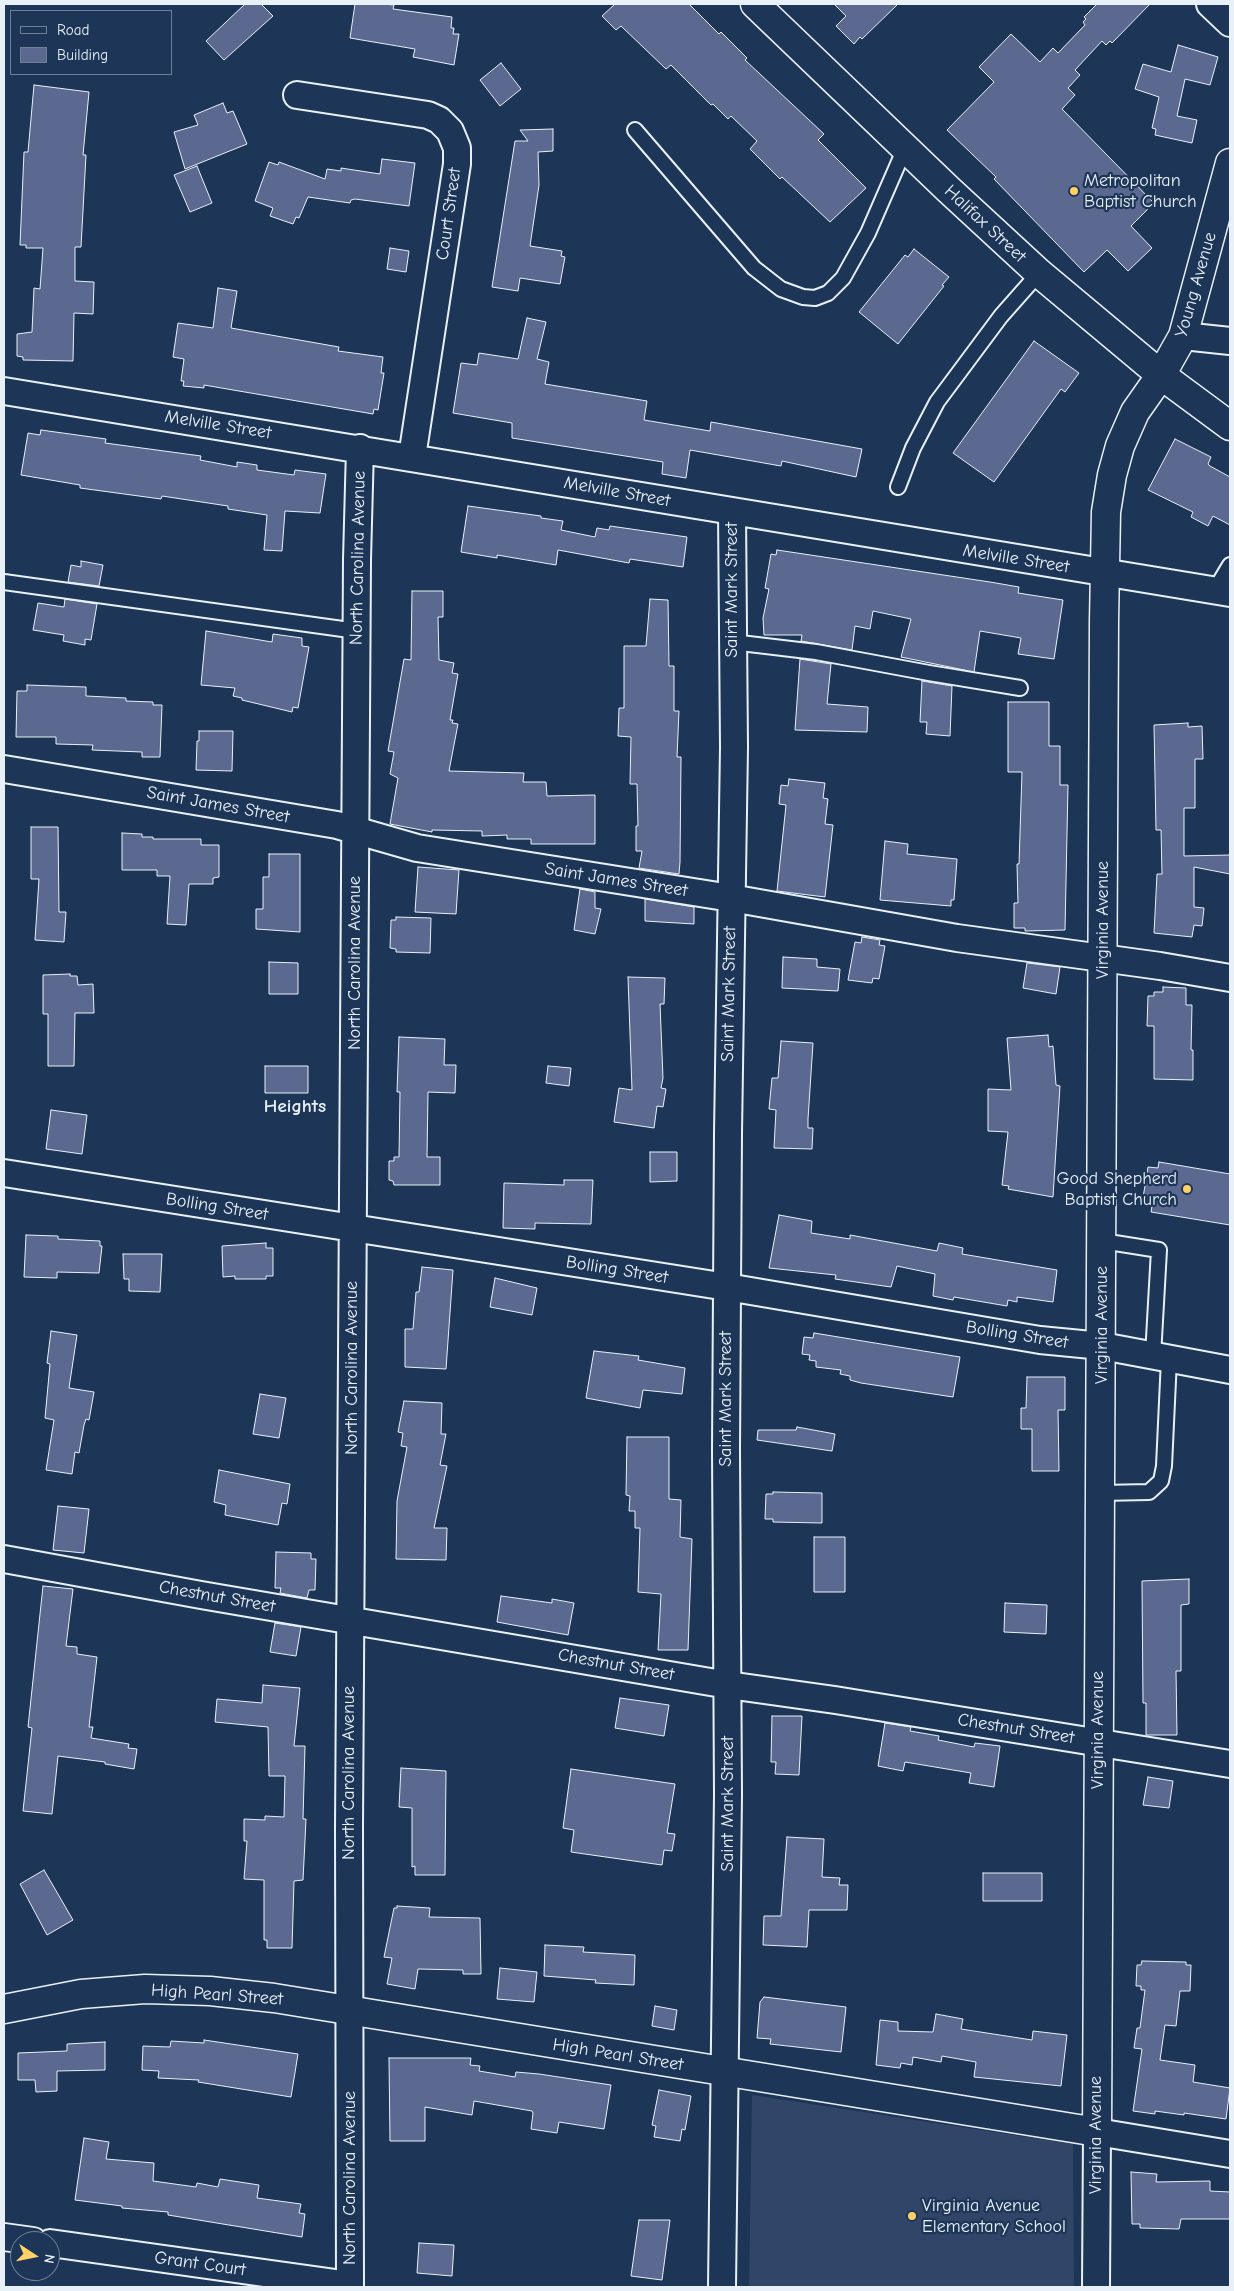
<!DOCTYPE html>
<style>
body{margin:0}
#map{position:relative;width:1234px;height:2291px;overflow:hidden;background:#1d3557;font-family:"Comic Neue",sans-serif}
canvas{display:block}
.frame{position:absolute;inset:0;border:5px solid #e8f1f8;pointer-events:none}
.legend{position:absolute;left:10px;top:10px;width:162px;height:65px;box-sizing:border-box;background:#1d3557;border:1px solid #6e8097;margin:0;padding:6px 9px;list-style:none;font-size:15px;color:#e8f1f8}
.legend li{display:flex;align-items:center;gap:10px;height:25px}
.legend b{width:25px;border:1px solid #6e8097}
.north{position:absolute;left:10px;top:2231px;width:50px;height:50px;box-sizing:border-box;background:#1d3557;border:1px solid #6e8097;border-radius:50%;rotate:101deg;font-size:14px;font-weight:700;line-height:20px;text-align:center;color:#e8f1f8}
.north::after{content:'';display:block;margin:auto;width:18px;height:22px;background:#ffd166;clip-path:polygon(50% 0,100% 100%,50% 72%,0 100%)}
</style>
<div id="map">
<canvas width="1234" height="2291"></canvas>
<div class="frame"></div>
<ul class="legend">
<li><b style="height:6px;background:#1d3557"></b>Road</li>
<li><b style="height:14px;background:#5b6991"></b>Building</li>
</ul>
<div class="north">N</div>
</div>
<script>
const c = document.querySelector('canvas').getContext('2d');
c.lineJoin = 'round';
function fillPath(path, color) {
  c.fillStyle = color;
  c.fill(path, 'evenodd');
}
function toPath(rows) {
  const path = new Path2D();
  for (const r of rows) {
    path.moveTo(r[0], r[1]);
    for (let i = 2; i < r.length; i += 2) path.lineTo(r[i], r[i + 1]);
  }
  return path;
}
function strokePath(path, color, width, dash) {
  c.strokeStyle = color;
  c.lineWidth = width;
  c.lineCap = dash ? 'butt' : 'round';
  c.setLineDash(dash || []);
  c.stroke(path);
}
function drawText(font, color, halo, rows, align = 'center') {
  c.font = font + ' "Comic Neue",sans-serif';
  c.lineWidth = 4.5;
  c.setLineDash([]);
  c.textBaseline = 'middle';
  c.strokeStyle = halo;
  c.fillStyle = color;
  for (const [text, x, y, turn = 0] of rows) {
    c.save();
    c.translate(x, y);
    c.rotate((+turn || 0) * Math.PI / 180);
    c.textAlign = isNaN(turn) ? turn : align;
    if (halo) c.strokeText(text, 0, 0);
    c.fillText(text, 0, 0);
    c.restore();
  }
}
const built = toPath([
 [752,2095,1073,2144,1074,2287,749,2287]
]);
const building = toPath([
 [245,4,261,4,273,16,224,60,206,41,245,4],
 [355,4,383,4,394,5,393,9,452,17,451,28,454,28,453,34,459,34,454,65,413,57,415,49,350,38,355,4],
 [615,4,689,4,719,34,721,32,747,58,745,60,824,134,818,140,866,188,830,222,782,177,780,179,750,149,757,141,731,116,728,119,713,104,711,105,671,65,666,69,621,26,616,30,602,16,615,4],
 [834,4,898,4,862,39,860,37,854,44,836,26,846,16,834,4],
 [1097,4,1150,4,1112,43,1110,41,1106,45,1102,41,1075,70,1080,75,1068,88,1075,95,1062,109,1154,203,1131,226,1152,248,1128,271,1107,250,1084,272,994,179,996,177,947,130,994,82,979,67,1011,34,1040,62,1053,48,1058,53,1085,25,1083,22,1086,19,1084,17,1097,4],
 [1178,45,1218,57,1210,85,1185,79,1177,116,1197,120,1192,143,1155,135,1156,129,1152,128,1159,97,1135,89,1143,64,1171,72,1178,45],
 [501,63,521,89,500,106,480,80,501,63],
 [34,85,89,92,83,155,86,155,81,247,75,247,75,281,94,282,93,314,74,313,73,361,23,360,23,357,17,356,17,334,32,332,34,288,40,289,43,248,26,248,26,245,20,245,24,152,28,152,34,85],
 [223,103,227,113,233,111,247,144,185,169,174,132,198,125,194,115,223,103],
 [553,129,553,151,538,152,539,185,530,246,562,251,561,256,565,257,560,284,520,278,518,291,492,287,515,141,528,141,520,130,553,129],
 [382,159,415,163,409,206,355,199,351,200,350,203,308,197,299,218,296,217,293,224,270,216,273,208,255,201,269,162,278,165,279,162,325,179,327,169,341,171,341,168,380,174,382,159],
 [197,166,212,203,190,212,174,175,197,166],
 [390,248,409,251,406,272,387,269,390,248],
 [914,249,949,277,942,285,944,286,898,344,859,312,905,255,908,257,914,249],
 [218,288,237,291,231,328,339,347,338,351,383,357,381,373,384,373,378,410,374,409,373,414,204,385,204,388,183,386,184,381,181,381,184,359,173,357,178,323,213,328,218,288],
 [527,318,546,322,537,359,549,362,545,384,647,401,644,420,710,431,711,422,862,449,856,477,782,461,781,466,690,450,686,478,662,474,663,462,512,438,512,423,453,413,461,363,477,365,479,353,518,359,527,318],
 [1034,341,1079,373,1065,392,1061,389,994,482,953,453,1034,341],
 [41,430,106,439,105,443,201,456,200,460,237,467,237,462,257,465,257,470,294,475,295,470,326,474,320,513,285,511,282,551,264,550,267,515,228,509,228,506,162,496,161,499,80,488,80,485,21,475,28,433,40,435,41,430],
 [1175,439,1211,457,1208,464,1210,466,1230,477,1230,525,1213,516,1208,526,1191,517,1193,512,1148,490,1175,439],
 [468,506,541,516,541,518,563,521,561,530,595,537,597,528,609,530,610,526,687,537,683,567,630,559,629,563,558,550,556,565,497,555,497,558,461,552,468,506],
 [777,550,990,582,1019,587,1018,593,1063,600,1054,659,1018,654,1021,638,980,631,974,672,901,657,911,619,873,611,870,629,855,626,852,650,801,641,802,635,764,635,763,618,769,589,765,588,771,554,776,555,777,550],
 [81,561,103,565,99,586,68,582,71,565,81,567,81,561],
 [412,591,443,591,443,617,438,617,439,660,454,663,452,673,458,674,450,720,453,720,452,723,458,724,449,771,524,773,523,782,546,782,547,796,595,795,595,844,531,844,531,839,507,839,507,835,482,836,482,831,432,830,432,832,390,824,398,778,390,774,394,752,388,751,404,659,411,660,412,591],
 [65,599,97,604,91,640,85,639,85,645,63,641,64,635,33,630,38,603,64,607,65,599],
 [650,599,668,600,669,666,674,666,674,711,679,711,677,757,681,757,680,862,679,874,639,868,642,851,636,851,636,826,638,826,637,784,630,784,631,737,618,736,619,708,624,708,624,646,646,646,650,599],
 [206,631,272,642,273,634,302,638,302,646,309,647,298,708,293,707,292,712,242,700,242,698,233,696,235,688,201,685,206,631],
 [800,659,831,664,827,704,868,707,867,732,795,730,800,659],
 [922,681,952,686,950,736,926,734,927,722,920,722,922,681],
 [27,685,86,687,86,696,126,698,126,701,153,702,153,705,162,705,160,757,142,757,142,752,92,750,93,745,56,744,56,737,16,737,17,691,27,691,27,685],
 [1008,702,1049,702,1049,746,1060,746,1060,785,1068,785,1065,930,1025,931,1025,928,1014,928,1014,903,1018,903,1017,864,1019,864,1022,772,1008,772,1008,702],
 [1188,723,1188,727,1202,726,1203,759,1195,759,1195,808,1184,808,1184,856,1230,855,1230,874,1194,867,1194,907,1204,908,1202,926,1194,925,1192,937,1154,933,1157,874,1162,874,1161,830,1156,830,1154,725,1188,723],
 [199,731,233,731,232,771,196,770,197,741,199,741,199,731],
 [789,779,825,783,823,798,828,799,825,824,833,825,825,897,777,891,786,805,779,804,781,785,788,786,789,779],
 [31,827,58,827,59,912,66,912,64,942,35,940,39,879,31,879,31,827],
 [122,833,142,834,142,837,153,837,153,839,201,839,201,845,219,845,219,877,213,878,213,884,189,884,186,925,167,924,170,876,157,876,157,870,122,870,122,833],
 [885,841,908,844,907,854,957,859,954,900,951,900,951,906,880,900,885,841],
 [269,854,300,854,300,932,256,929,256,909,263,909,263,877,269,877,269,854],
 [418,867,459,870,456,914,415,912,418,867],
 [580,889,595,892,595,908,601,909,595,934,574,930,580,889],
 [645,899,694,907,694,924,645,921,645,899],
 [396,917,431,918,430,953,396,952,396,949,390,948,391,920,396,920,396,917],
 [862,937,880,940,879,945,885,946,879,979,873,978,872,983,848,980,855,942,861,943,862,937],
 [783,957,817,959,817,967,840,969,838,991,782,988,783,957],
 [269,962,298,963,298,994,269,994,269,962],
 [1027,963,1060,967,1056,994,1023,988,1027,963],
 [70,974,70,976,77,976,78,985,93,984,94,1013,75,1013,74,1066,48,1066,48,1014,43,1014,43,975,70,974],
 [628,977,665,978,664,1004,660,1004,663,1078,661,1088,666,1089,663,1107,657,1106,654,1128,614,1122,619,1088,632,1090,628,977],
 [1163,987,1186,988,1186,1005,1192,1005,1191,1050,1193,1050,1193,1080,1154,1079,1154,1026,1147,1026,1148,996,1154,996,1154,992,1163,992,1163,987],
 [1048,1035,1049,1047,1053,1046,1056,1085,1060,1086,1053,1197,1008,1189,1009,1186,1002,1185,1008,1132,988,1131,988,1089,1011,1090,1007,1038,1048,1035],
 [399,1037,445,1039,444,1065,456,1065,455,1093,428,1092,427,1157,440,1157,440,1185,394,1185,393,1181,389,1180,389,1161,394,1161,394,1157,399,1157,400,1092,397,1092,399,1037],
 [781,1041,813,1043,808,1119,808,1128,813,1128,812,1149,774,1148,776,1110,769,1109,772,1078,778,1078,781,1041],
 [265,1066,308,1066,308,1093,265,1093,265,1066],
 [548,1066,571,1068,569,1086,546,1083,548,1066],
 [51,1110,87,1115,82,1154,46,1149,51,1110],
 [650,1152,677,1152,677,1181,650,1182,650,1152],
 [1159,1162,1230,1174,1230,1225,1151,1212,1152,1206,1142,1204,1148,1167,1158,1168,1159,1162],
 [564,1180,593,1180,591,1224,535,1223,535,1229,503,1228,504,1183,564,1185,564,1180],
 [779,1215,812,1221,811,1233,850,1239,850,1235,937,1251,939,1243,963,1248,962,1254,1057,1270,1053,1302,1017,1297,1017,1302,1008,1300,1007,1306,954,1297,953,1300,933,1296,935,1274,897,1266,891,1287,835,1279,836,1275,769,1268,779,1215],
 [26,1235,58,1236,58,1239,100,1241,100,1246,102,1246,99,1273,57,1272,57,1278,24,1277,26,1235],
 [266,1243,266,1248,273,1248,273,1276,266,1276,266,1279,235,1279,235,1276,223,1277,222,1246,266,1243],
 [123,1254,162,1254,160,1292,129,1291,129,1279,124,1279,123,1254],
 [422,1267,453,1270,446,1369,405,1367,405,1329,413,1329,416,1292,419,1292,422,1267],
 [495,1278,537,1288,532,1315,490,1307,495,1278],
 [51,1331,77,1335,69,1388,94,1392,89,1420,86,1419,84,1425,79,1453,75,1452,72,1474,46,1470,54,1420,45,1418,50,1364,47,1363,51,1331],
 [814,1333,960,1357,953,1397,861,1383,850,1380,850,1376,840,1374,841,1370,816,1367,816,1361,809,1360,810,1355,802,1354,804,1337,813,1338,814,1333],
 [594,1351,639,1356,638,1360,685,1368,682,1394,643,1390,640,1408,586,1398,594,1351],
 [1027,1377,1065,1377,1065,1410,1058,1410,1059,1471,1032,1471,1032,1429,1021,1429,1021,1408,1026,1408,1027,1377],
 [260,1394,286,1398,279,1438,253,1434,260,1394],
 [404,1401,442,1403,441,1434,446,1434,440,1465,447,1466,434,1528,447,1528,446,1560,396,1559,397,1501,407,1447,401,1446,403,1433,398,1432,404,1401],
 [797,1427,835,1434,832,1451,757,1440,758,1430,796,1430,797,1427],
 [627,1437,669,1437,669,1499,681,1500,680,1537,692,1539,688,1650,658,1650,661,1594,638,1592,640,1528,635,1528,635,1511,629,1511,630,1496,626,1495,627,1437],
 [219,1470,290,1484,287,1504,282,1503,278,1525,225,1515,226,1505,214,1502,219,1470],
 [773,1492,822,1493,822,1523,773,1522,773,1519,765,1519,766,1494,773,1494,773,1492],
 [58,1506,89,1509,84,1553,53,1550,58,1506],
 [814,1537,845,1537,845,1592,814,1592,814,1537],
 [276,1552,311,1553,311,1559,316,1559,315,1590,309,1590,307,1598,280,1593,281,1588,275,1588,276,1552],
 [1189,1579,1189,1604,1181,1605,1181,1671,1176,1671,1177,1735,1146,1735,1146,1703,1143,1703,1142,1581,1189,1579],
 [43,1586,73,1589,66,1646,77,1647,77,1654,97,1657,89,1727,93,1727,91,1738,129,1744,128,1748,137,1749,134,1769,105,1764,105,1762,58,1756,52,1814,23,1811,32,1728,28,1727,43,1586],
 [501,1596,552,1603,552,1599,574,1603,568,1635,497,1622,501,1596],
 [1005,1603,1047,1605,1046,1634,1004,1632,1005,1603],
 [275,1623,301,1627,296,1656,270,1652,275,1623],
 [263,1685,300,1688,294,1746,305,1746,303,1819,306,1819,305,1840,303,1880,294,1881,292,1948,267,1948,267,1940,264,1940,264,1880,244,1879,247,1841,244,1841,244,1819,265,1820,265,1816,284,1817,285,1776,269,1776,268,1727,215,1722,217,1699,262,1703,263,1685],
 [620,1698,669,1705,664,1736,615,1728,620,1698],
 [772,1716,802,1716,799,1775,775,1774,776,1762,771,1762,772,1716],
 [885,1723,911,1727,910,1731,939,1736,938,1740,974,1747,975,1743,1000,1746,994,1787,969,1783,971,1773,905,1762,903,1771,878,1766,885,1723],
 [401,1768,446,1771,445,1875,415,1875,415,1866,412,1867,412,1808,399,1807,401,1768],
 [571,1769,675,1784,667,1833,675,1834,672,1851,664,1850,662,1865,571,1852,574,1830,563,1828,571,1769],
 [1148,1777,1173,1781,1169,1808,1143,1805,1148,1777],
 [787,1837,824,1839,822,1877,840,1878,839,1885,848,1885,847,1910,809,1910,807,1947,763,1945,764,1916,781,1916,787,1837],
 [44,1870,73,1920,47,1935,20,1884,44,1870],
 [983,1873,1042,1873,1042,1901,983,1901,983,1873],
 [397,1906,430,1908,429,1917,480,1918,481,1974,463,1974,463,1970,418,1969,415,1989,387,1984,392,1958,384,1957,394,1908,397,1908,397,1906],
 [545,1945,584,1947,583,1952,635,1955,634,1985,595,1983,596,1980,544,1976,545,1945],
 [1142,1961,1186,1962,1186,1965,1191,1965,1190,1991,1180,1991,1176,2026,1165,2025,1160,2060,1195,2065,1193,2082,1230,2088,1226,2119,1184,2113,1184,2115,1155,2111,1155,2114,1133,2111,1142,2049,1134,2048,1137,2028,1140,2028,1145,1990,1141,1990,1141,1986,1136,1986,1137,1965,1141,1965,1142,1961],
 [500,1968,537,1972,534,2002,497,1999,500,1968],
 [764,1997,846,2007,841,2052,770,2044,771,2039,757,2038,760,2002,764,1997],
 [655,2006,677,2010,674,2030,652,2026,655,2006],
 [936,2014,963,2019,961,2029,1032,2040,1033,2031,1067,2035,1061,2086,974,2077,976,2062,942,2056,941,2062,913,2057,912,2065,901,2063,900,2068,876,2065,880,2020,898,2022,898,2031,933,2032,936,2014],
 [204,2040,298,2054,291,2097,198,2082,199,2080,158,2078,159,2071,142,2070,143,2046,170,2047,171,2041,204,2043,204,2040],
 [105,2042,105,2070,57,2071,57,2091,36,2092,35,2080,18,2080,18,2053,67,2051,67,2044,105,2042],
 [389,2058,471,2058,470,2065,480,2066,479,2071,515,2077,516,2072,539,2074,611,2085,604,2129,559,2122,557,2133,531,2129,533,2113,532,2111,474,2101,472,2115,425,2107,425,2141,390,2141,389,2058],
 [659,2090,691,2096,685,2130,682,2129,680,2141,654,2137,656,2126,652,2125,659,2090],
 [84,2138,109,2142,106,2159,154,2163,153,2181,196,2187,197,2183,218,2187,220,2179,259,2185,257,2198,301,2204,299,2213,305,2214,302,2237,168,2215,168,2212,122,2208,122,2206,75,2200,84,2138],
 [1131,2172,1157,2174,1156,2182,1210,2181,1210,2191,1230,2192,1230,2219,1181,2219,1179,2229,1140,2228,1140,2224,1132,2224,1131,2172],
 [639,2220,670,2220,662,2280,631,2276,639,2220],
 [419,2243,454,2245,452,2276,417,2273,419,2243]
]);
const service = toPath([
 [635,130,754,268,781,289,803,297,815,298,828,293,843,278,868,233,905,148],
 [898,487,913,448,937,402,1001,316,1039,273],
 [4,582,357,631],
 [1215,590,1230,565],
 [732,642,816,652,929,673,1020,688],
 [1102,1241,1159,1250,1153,1356],
 [1100,1493,1149,1492,1161,1481,1164,1466,1169,1359]
]);
const minor = toPath([
 [1210,4,1230,23],
 [297,95,428,115,439,120,450,131,457,148,457,164,412,457],
 [1183,336,1230,341],
 [4,391,1230,593],
 [4,769,337,825,417,848,731,898,957,938,1160,966,1230,978],
 [4,1173,727,1287,1040,1340,1102,1346,1230,1370],
 [4,1559,201,1595,728,1685,835,1700,1230,1764],
 [4,2237,33,2241],
 [50,2243,350,2285],
 [350,2287,349,1827,357,560,360,448],
 [722,2287,728,1795,726,1450,728,1133,734,747,732,512],
 [1096,2287,1097,2132,1230,2154]
]);
const tertiary = toPath([
 [4,2009,81,1994,145,1989,210,1991,274,1998,1097,2132,1104,622,1106,512,1112,475,1120,446,1135,412,1161,375,1183,336,1230,163]
]);
const secondary = toPath([
 [755,4,949,190,1039,273,1161,375,1230,426]
]);
const markers = [
 [1074,191,5,"#ffd166"],
 [1187,1189,5,"#ffd166"],
 [912,2216,5,"#ffd166"]
];
const poiNames = [
 ["Metropolitan",1084,181],
 ["Baptist Church",1084,202],
 ["Good Shepherd",1177,1179,"right"],
 ["Baptist Church",1177,1200,"right"],
 ["Virginia Avenue",922,2206],
 ["Elementary School",922,2227]
];
const streetNames = [
 ["Court Street",449,214,-82],
 ["Halifax Street",985,224,43],
 ["Young Avenue",1196,285,-74],
 ["Melville Street",218,425,9],
 ["Melville Street",617,492,10],
 ["North Carolina Avenue",358,558,-89],
 ["Melville Street",1016,559,9],
 ["Saint Mark Street",732,590,-90],
 ["Saint James Street",218,805,10],
 ["Saint James Street",616,880,9],
 ["Virginia Avenue",1103,920,-90],
 ["North Carolina Avenue",355,963,-90],
 ["Saint Mark Street",729,994,-89],
 ["Bolling Street",217,1207,9],
 ["Bolling Street",617,1270,9],
 ["Virginia Avenue",1102,1325,-90],
 ["Bolling Street",1017,1335,9],
 ["North Carolina Avenue",352,1368,-90],
 ["Saint Mark Street",726,1399,-90],
 ["Chestnut Street",217,1597,10],
 ["Chestnut Street",616,1665,10],
 ["Chestnut Street",1016,1729,9],
 ["Virginia Avenue",1098,1730,-90],
 ["North Carolina Avenue",349,1773,-90],
 ["Saint Mark Street",728,1804,-90],
 ["High Pearl Street",217,1995,4],
 ["High Pearl Street",618,2055,9],
 ["Virginia Avenue",1096,2135,-90],
 ["North Carolina Avenue",350,2178,-90],
 ["Grant Court",200,2264,8]
];
const neighbourhoodNames = [
 ["Heights",295,1107]
];
fillPath(built, '#304568');
fillPath(building, '#5b6991');
strokePath(building, '#e8f1f8', 1);
strokePath(service, '#e8f1f8', 18);
strokePath(minor, '#e8f1f8', 30);
strokePath(tertiary, '#e8f1f8', 31);
strokePath(secondary, '#e8f1f8', 31);
strokePath(service, '#1d3557', 14);
strokePath(minor, '#1d3557', 26);
strokePath(tertiary, '#1d3557', 28);
strokePath(secondary, '#1d3557', 28);
for (const [x, y, r, color] of markers) {
  const dot = new Path2D();
  dot.arc(x, y, r, 0, 2 * Math.PI);
  c.fillStyle = color;
  c.fill(dot);
  strokePath(dot, '#1d3557', 2);
}
drawText('18px', '#e8f1f8', '#1d3557', poiNames, 'left');
drawText('18px', '#e8f1f8', '#1d3557', streetNames);
drawText('bold 19px', '#e8f1f8', '#1d3557', neighbourhoodNames);
</script>
